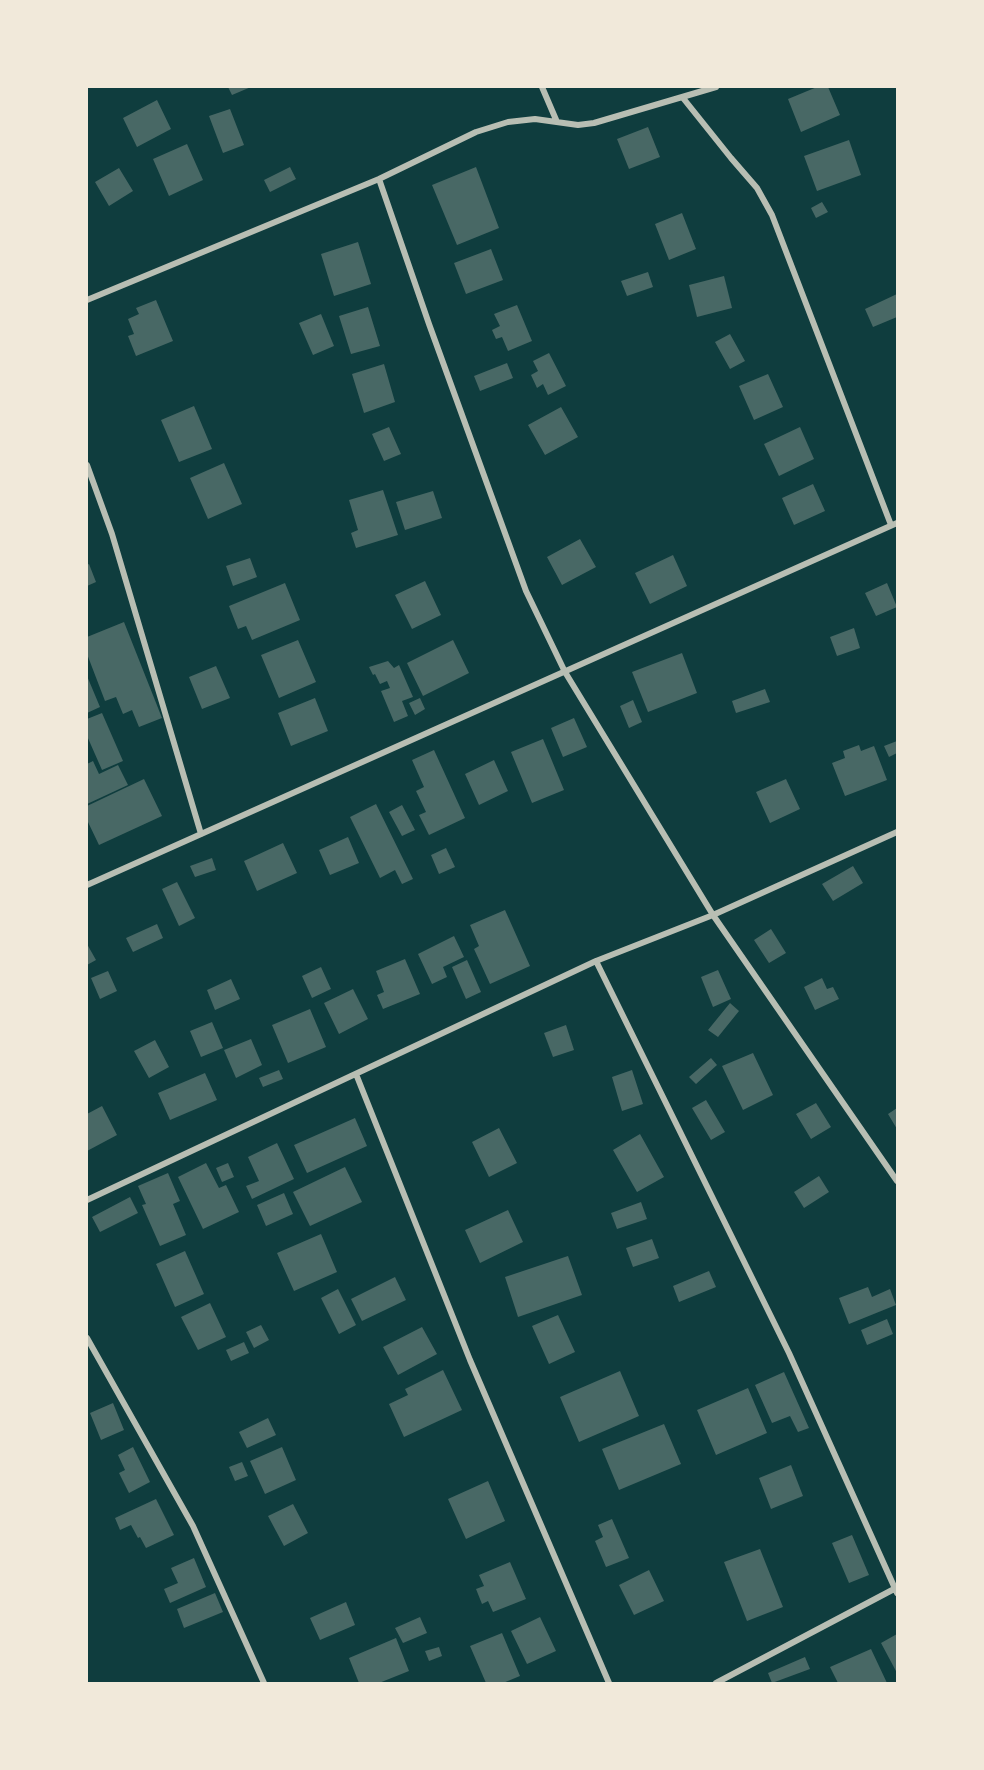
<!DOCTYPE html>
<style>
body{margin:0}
#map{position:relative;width:984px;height:1770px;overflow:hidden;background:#0f3d3e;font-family:"Noto Sans",sans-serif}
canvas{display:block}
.frame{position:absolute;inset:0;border:88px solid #f1e9da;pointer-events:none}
</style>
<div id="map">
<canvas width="984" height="1770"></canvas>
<div class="frame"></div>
</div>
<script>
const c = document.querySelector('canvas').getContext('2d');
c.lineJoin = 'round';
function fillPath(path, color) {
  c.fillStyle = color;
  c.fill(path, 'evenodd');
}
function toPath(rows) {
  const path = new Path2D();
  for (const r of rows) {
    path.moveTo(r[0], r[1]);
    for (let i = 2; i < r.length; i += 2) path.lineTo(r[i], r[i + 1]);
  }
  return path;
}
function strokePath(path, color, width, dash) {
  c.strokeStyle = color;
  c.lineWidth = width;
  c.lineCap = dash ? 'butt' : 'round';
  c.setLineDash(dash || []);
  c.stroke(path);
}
const building = toPath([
 [228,87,251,87,232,95],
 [817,87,828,87,840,115,801,132,788,99],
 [157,100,171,129,137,147,123,118],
 [230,109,244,145,223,153,209,116],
 [648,127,660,157,629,169,617,139],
 [849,140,861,175,817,191,804,156],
 [187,144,203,180,169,196,153,159],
 [290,167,296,179,270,192,264,180],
 [476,167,499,228,457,245,432,185],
 [119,168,133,191,109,206,95,182],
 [822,202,828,212,816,218,811,208],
 [682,213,696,249,669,260,655,224],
 [358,242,371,284,334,296,321,254],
 [491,249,503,280,466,294,454,263],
 [648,272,653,287,627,296,621,281],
 [724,276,732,308,697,317,689,285],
 [897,294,897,317,873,327,865,309],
 [156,300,173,341,136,356,128,336,134,334,128,319,139,314,136,308],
 [517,305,532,341,508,351,502,337,496,339,492,330,500,326,494,314],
 [368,307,380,346,351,354,339,316],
 [321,314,334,346,313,355,299,323],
 [730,334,745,361,730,369,715,342],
 [549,353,566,386,548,395,543,384,537,388,531,375,538,371,533,361],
 [507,363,513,378,480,391,474,376],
 [384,364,395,402,364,413,352,374],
 [768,374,783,407,754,420,739,386],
 [194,406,212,449,179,462,161,420],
 [561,407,578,437,545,455,528,425],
 [389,427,401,454,384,461,372,434],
 [800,427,814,459,779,476,764,444],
 [224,463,242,504,208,519,190,478],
 [813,484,825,511,794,525,782,498],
 [383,490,398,535,356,548,351,533,358,530,349,500],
 [433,491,442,518,405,530,396,502],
 [580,539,596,567,562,585,547,557],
 [673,555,687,586,650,604,635,573],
 [250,558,257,577,233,586,226,566],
 [89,564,96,582,87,586,87,565],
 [425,581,441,615,412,629,395,595],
 [285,583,300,620,252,640,246,626,238,629,229,606],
 [887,583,897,607,876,616,865,593],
 [124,622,162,718,139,727,132,710,123,714,116,697,105,701,87,654,87,637],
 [854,628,860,648,837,656,830,637],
 [298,640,316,682,279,698,261,655],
 [453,640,469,673,423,696,407,663],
 [682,653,697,693,648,712,632,672],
 [388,661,394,668,399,665,413,697,402,701,408,716,394,722,381,691,390,688,387,681,380,684,375,674,373,675,369,667],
 [216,666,230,698,202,709,189,677],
 [87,676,100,707,87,713],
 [765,689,770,702,736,713,732,701],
 [315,698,328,731,291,746,278,713],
 [420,698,425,709,415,715,409,703],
 [633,700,642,722,629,728,620,706],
 [102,713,123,761,102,770,87,736,87,719],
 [574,718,587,747,563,757,551,728],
 [543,739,564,790,532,803,511,752],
 [897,741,897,753,889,757,884,746],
 [859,745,861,751,874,746,887,780,845,796,832,763,845,758,843,751],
 [434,750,465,818,429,835,419,815,426,812,416,791,424,787,412,760],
 [494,760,508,791,479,805,465,774],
 [93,761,99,774,118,765,128,785,87,804,87,764],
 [144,779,162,816,99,845,87,820,87,806],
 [786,779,800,809,770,823,756,792],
 [376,804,413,879,402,884,395,870,380,878,350,817],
 [402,805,415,830,402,836,389,812],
 [348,837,359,863,330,875,319,850],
 [283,843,297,873,257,891,244,861],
 [446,848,455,867,439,874,431,855],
 [212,858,216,870,195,877,190,866],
 [853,866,863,883,833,901,822,884],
 [177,882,195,918,179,926,162,889],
 [505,910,530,966,490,984,474,949,479,946,470,925],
 [157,924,163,938,133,952,126,938],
 [771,929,786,953,769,963,754,940],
 [454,936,464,957,443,967,447,977,432,984,418,954],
 [87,944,96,960,87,965],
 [405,959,420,994,383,1009,377,995,384,992,376,971],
 [467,960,481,992,466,999,452,967],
 [321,967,331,989,312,998,302,976],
 [718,970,731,999,713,1007,701,977],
 [108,971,117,991,100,999,91,978],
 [822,978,827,989,833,987,839,999,815,1010,804,987],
 [231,979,240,999,215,1010,207,990],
 [353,989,368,1019,339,1034,324,1003],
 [730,1003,739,1011,718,1037,708,1030],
 [310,1009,326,1047,288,1063,272,1025],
 [212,1022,223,1048,201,1057,190,1031],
 [566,1025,574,1050,553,1057,544,1033],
 [251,1039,262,1065,236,1078,224,1050],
 [155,1040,169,1067,149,1078,134,1051],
 [753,1053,773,1095,743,1110,722,1066],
 [711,1058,717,1065,696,1084,689,1077],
 [279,1070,283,1079,263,1087,259,1078],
 [632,1070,643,1104,622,1111,612,1077],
 [205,1073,217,1100,170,1120,158,1093],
 [706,1100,725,1132,711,1140,692,1108],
 [816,1103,831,1127,811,1139,796,1114],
 [102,1106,117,1135,87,1151,87,1114],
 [897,1108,897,1129,888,1114],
 [355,1118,367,1146,307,1173,294,1145],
 [499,1128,517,1163,489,1177,472,1142],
 [640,1134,664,1177,637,1192,613,1150],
 [277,1143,294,1179,252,1199,246,1186,259,1181,248,1157],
 [206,1163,219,1188,226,1185,239,1212,203,1229,178,1177],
 [228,1163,234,1177,222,1182,216,1168],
 [345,1167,362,1202,310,1226,293,1192],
 [168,1173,180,1201,173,1204,186,1235,160,1246,142,1205,146,1204,138,1186],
 [819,1176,829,1192,804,1208,794,1192],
 [284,1193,293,1214,266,1226,257,1205],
 [130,1197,138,1213,100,1232,92,1217],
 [641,1202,647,1219,617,1229,611,1213],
 [508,1210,523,1242,480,1263,465,1230],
 [321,1234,337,1272,294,1291,277,1253],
 [652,1239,659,1258,633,1267,626,1248],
 [185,1251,204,1294,175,1307,156,1264],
 [568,1256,582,1295,518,1317,505,1277],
 [709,1271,716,1287,679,1302,673,1286],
 [395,1277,406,1300,362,1321,351,1299],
 [868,1287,872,1297,890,1289,896,1305,849,1324,839,1298],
 [338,1289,356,1325,339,1334,321,1298],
 [210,1303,226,1337,198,1350,181,1317],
 [558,1315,575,1352,549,1364,532,1326],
 [887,1319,893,1334,867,1345,861,1330],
 [261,1325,269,1340,254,1348,246,1332],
 [422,1327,437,1354,398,1375,383,1347],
 [244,1342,249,1353,231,1361,226,1350],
 [443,1370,462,1410,404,1437,389,1404,408,1395,405,1389],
 [620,1371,639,1416,579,1442,560,1397],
 [784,1372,809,1428,798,1432,790,1416,772,1423,755,1385],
 [748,1388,767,1433,716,1455,697,1410],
 [113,1403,124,1430,101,1440,90,1413],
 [268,1418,276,1435,247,1448,239,1432],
 [664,1424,681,1464,619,1490,602,1449],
 [133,1447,150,1482,129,1493,119,1473,125,1470,118,1455],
 [282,1447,296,1480,265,1494,250,1461],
 [242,1462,248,1476,235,1481,229,1467],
 [791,1465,803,1496,771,1509,759,1478],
 [488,1481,505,1521,466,1539,448,1499],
 [156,1499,174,1535,146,1548,140,1537,138,1538,131,1525,120,1530,115,1518],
 [293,1504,308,1533,284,1546,268,1516],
 [612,1519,629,1558,606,1567,595,1541,603,1537,598,1525],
 [852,1535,869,1575,849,1583,832,1543],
 [760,1549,783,1607,747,1621,724,1562],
 [194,1558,206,1587,170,1603,164,1589,178,1583,171,1568],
 [510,1562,526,1599,493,1612,488,1601,482,1604,476,1589,484,1586,479,1575],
 [649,1570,664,1601,634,1615,619,1585],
 [215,1593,223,1612,184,1628,177,1609],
 [346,1602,355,1625,320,1640,310,1618],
 [420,1617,427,1633,403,1643,395,1628],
 [540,1617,556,1651,527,1664,511,1631],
 [502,1633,520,1676,503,1683,486,1683,470,1646],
 [897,1634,897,1673,881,1643],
 [396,1638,409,1671,379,1683,359,1683,349,1658],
 [439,1647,442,1656,429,1661,425,1651],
 [871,1649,887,1683,838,1683,830,1667],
 [805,1657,810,1669,772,1683,768,1673]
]);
const minor = toPath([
 [542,87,557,122],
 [683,98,731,158,757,188,772,215,891,525],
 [379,179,429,324,526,591,565,672,713,915,897,1181],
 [87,300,379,179,476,132,508,122,535,119,578,125,594,123,716,87],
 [87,465,112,534,201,834],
 [87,885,897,523],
 [596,961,789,1353,897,1593],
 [356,1074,470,1360,609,1683],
 [87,1200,596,961,713,915,897,832],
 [87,1338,193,1526,264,1683],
 [716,1683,896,1588]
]);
fillPath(building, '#486865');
strokePath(minor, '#b8beb3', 6);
</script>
